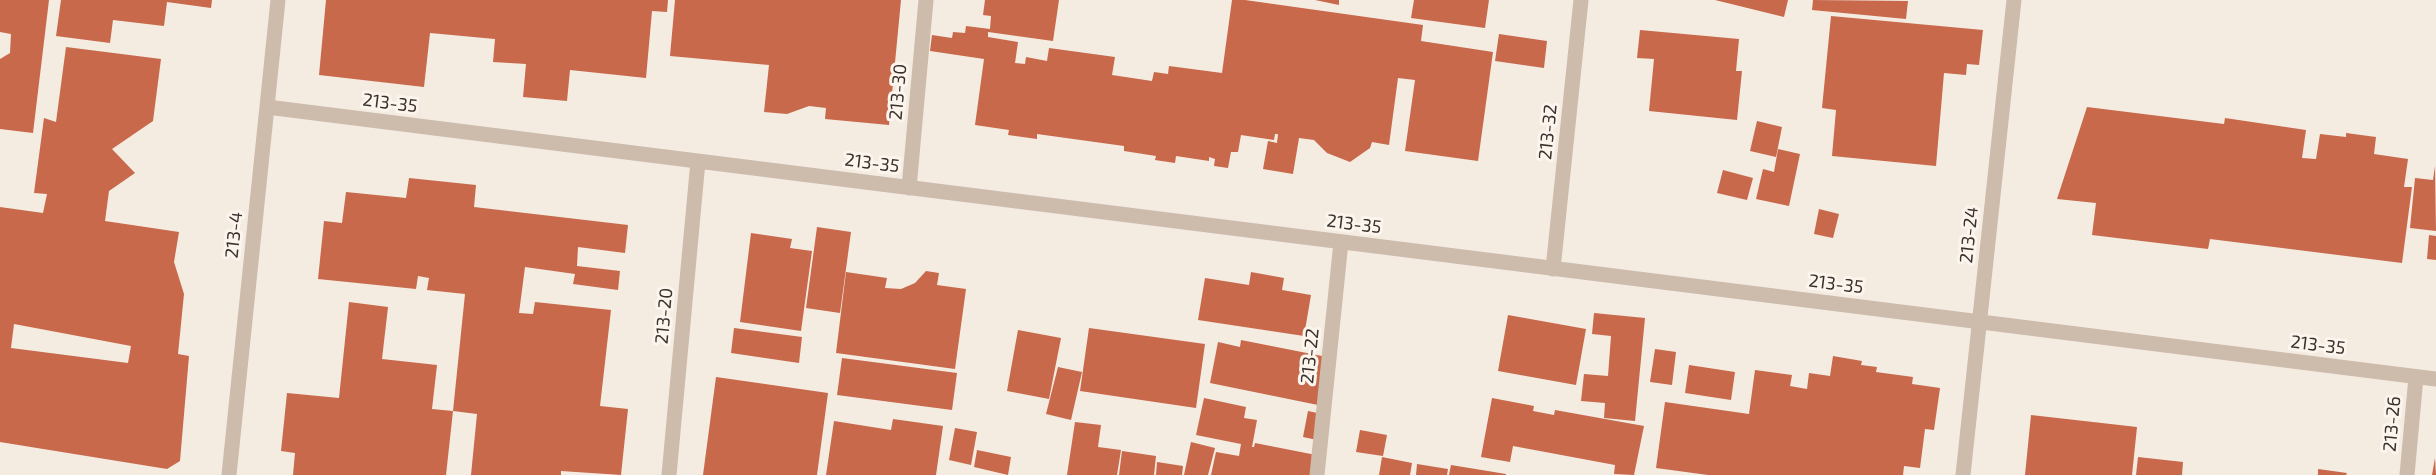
<!DOCTYPE html>
<style>
body{margin:0}
canvas{display:block;background:#f4ebe1}
</style>
<canvas width="2436" height="475"></canvas>
<script>
const c = document.querySelector('canvas').getContext('2d');
c.lineJoin = 'round';
function fillPath(path, color) {
  c.fillStyle = color;
  c.fill(path, 'evenodd');
}
function toPath(rows) {
  const path = new Path2D();
  for (const r of rows) {
    path.moveTo(r[0], r[1]);
    for (let i = 2; i < r.length; i += 2) path.lineTo(r[i], r[i + 1]);
  }
  return path;
}
function strokePath(path, color, width, dash) {
  c.strokeStyle = color;
  c.lineWidth = width;
  c.lineCap = dash ? 'butt' : 'round';
  c.setLineDash(dash || []);
  c.stroke(path);
}
function drawText(font, color, halo, rows, align = 'center') {
  c.font = font + ' "Exo 2",sans-serif';
  c.lineWidth = 6;
  c.setLineDash([]);
  c.textBaseline = 'middle';
  c.strokeStyle = halo;
  c.fillStyle = color;
  for (const [text, x, y, turn = 0] of rows) {
    c.save();
    c.translate(x, y);
    c.rotate((+turn || 0) * Math.PI / 180);
    c.textAlign = isNaN(turn) ? turn : align;
    if (halo) c.strokeText(text, 0, 0);
    c.fillText(text, 0, 0);
    c.restore();
  }
}
const building = toPath([
 [0,0,49,0,33,133,0,129,0,59,10,53,11,34,0,32],
 [61,0,212,0,211,8,167,2,164,26,113,20,110,43,56,36],
 [326,0,668,0,667,12,652,11,646,78,570,70,567,101,523,97,526,64,493,62,495,39,430,33,424,87,319,75],
 [675,0,901,0,889,125,825,119,826,108,809,106,787,114,764,112,769,65,670,56],
 [985,0,1059,0,1053,41,988,32,988,37,1018,42,1015,63,1025,64,1026,57,1047,61,1049,48,1115,57,1112,75,1152,81,1154,72,1168,74,1169,66,1222,73,1232,0,1245,0,1423,25,1421,41,1493,52,1478,161,1405,151,1415,80,1398,78,1389,145,1372,142,1370,148,1350,162,1327,153,1314,140,1299,138,1293,174,1263,169,1268,141,1277,143,1278,134,1275,134,1274,140,1241,135,1238,152,1231,152,1228,168,1214,166,1215,159,1209,157,1209,161,1176,156,1175,163,1155,160,1156,156,1124,151,1124,146,1037,134,1037,139,1008,135,1009,130,975,125,984,59,930,51,932,35,952,38,953,32,965,33,966,26,990,29,991,16,983,15],
 [1315,0,1339,0,1339,5],
 [1414,0,1489,0,1485,28,1411,18],
 [1715,0,1788,0,1784,17],
 [1813,0,1908,1,1906,19,1812,10],
 [1831,16,1983,30,1979,65,1967,64,1966,75,1944,73,1936,166,1832,156,1836,110,1822,108],
 [1640,30,1739,39,1736,71,1742,71,1737,120,1649,111,1654,59,1637,58],
 [1499,34,1547,41,1544,68,1495,61],
 [66,47,161,59,153,121,112,149,135,173,109,191,105,221,179,232,174,262,184,294,178,354,189,356,180,461,167,469,0,442,0,207,43,213,47,194,34,193,44,118,56,122],
 [14,324,131,346,128,363,11,348],
 [2087,107,2224,124,2225,118,2306,130,2302,158,2316,159,2320,134,2346,137,2346,133,2376,137,2374,154,2408,159,2404,187,2412,187,2402,263,2210,239,2208,249,2092,235,2096,203,2057,199],
 [1757,121,1782,127,1776,157,1750,151],
 [1778,149,1800,154,1789,206,1756,199,1763,169,1774,172],
 [2435,166,2436,231,2410,228,2415,178,2433,180],
 [1723,170,1753,178,1747,200,1717,193],
 [409,178,476,185,474,207,628,225,625,253,578,247,577,266,620,271,618,290,573,284,575,274,525,267,519,313,533,314,535,302,611,310,600,406,628,409,621,475,561,471,561,475,471,475,477,414,453,411,465,294,427,290,429,278,418,276,416,289,318,279,324,221,342,223,346,192,406,198],
 [1819,209,1839,214,1833,238,1814,234],
 [817,227,851,232,840,313,806,308],
 [751,233,792,239,790,248,812,251,801,331,740,322],
 [2429,235,2436,236,2436,260,2427,259],
 [926,271,939,273,937,285,966,289,955,369,836,353,846,272,887,278,885,288,901,289,915,283],
 [1251,272,1284,278,1282,290,1311,295,1304,336,1198,320,1205,278,1249,285],
 [349,302,388,307,382,359,437,365,432,409,453,411,446,475,293,475,295,453,281,451,287,393,339,398],
 [1594,313,1645,318,1635,421,1604,418,1605,403,1581,401,1584,374,1608,376,1611,336,1592,334],
 [1508,315,1586,329,1576,385,1498,371],
 [734,328,802,337,799,363,731,353],
 [1089,328,1205,344,1196,408,1080,391],
 [1018,330,1061,338,1049,399,1007,391],
 [1241,340,1327,357,1318,405,1210,383,1218,342,1240,347],
 [1655,349,1676,352,1672,385,1650,382],
 [1833,356,1862,361,1861,365,1877,367,1876,372,1913,377,1912,384,1940,388,1934,430,1925,429,1920,468,1904,466,1903,475,1708,475,1656,468,1665,402,1749,414,1755,370,1792,375,1790,386,1807,389,1809,373,1830,376],
 [842,358,957,373,952,410,837,395],
 [1689,365,1735,372,1731,400,1685,393],
 [1058,367,1082,372,1071,420,1046,414],
 [716,377,828,393,817,475,703,475],
 [1204,398,1246,407,1244,418,1257,420,1252,447,1254,447,1255,443,1316,455,1312,475,1211,475,1216,452,1239,456,1241,444,1196,435],
 [1492,398,1534,406,1533,411,1554,415,1555,410,1644,426,1634,475,1614,474,1615,465,1513,446,1510,462,1481,457],
 [1308,411,1322,414,1317,440,1303,437],
 [2031,415,2137,427,2132,475,2025,475],
 [893,419,943,426,936,475,826,475,834,421,891,430],
 [1075,422,1101,425,1098,447,1121,450,1117,475,1067,475],
 [955,428,977,432,971,465,949,460],
 [1360,430,1387,435,1383,456,1356,452],
 [1191,442,1215,448,1208,475,1184,475],
 [977,450,1011,457,1008,475,974,467],
 [1122,451,1156,456,1154,475,1119,475],
 [1382,457,1412,463,1410,475,1379,475],
 [2138,457,2183,462,2182,475,2136,475],
 [2435,458,2436,475,2432,475],
 [1157,462,1183,466,1182,475,1156,475],
 [1417,464,1448,469,1447,475,1416,475],
 [1451,465,1506,474,1506,475,1449,475],
 [2318,469,2347,473,2346,475,2318,475]
]);
const minor = toPath([
 [267,107,2436,379],
 [909,188,926,0],
 [1553,269,1581,0],
 [229,475,278,0],
 [669,475,698,161],
 [1317,475,1341,242],
 [1963,475,2014,0],
 [2407,475,2416,377]
]);
const streetNames = [
 ["213-30",898,92,-85],
 ["213-35",390,103,7],
 ["213-32",1548,132,-84],
 ["213-35",872,163,7],
 ["213-35",1354,224,7],
 ["213-4",234,235,-84],
 ["213-24",1969,235,-84],
 ["213-35",1836,284,7],
 ["213-20",664,316,-85],
 ["213-35",2318,345,7],
 ["213-22",1310,356,-84],
 ["213-26",2392,424,-85]
];
fillPath(building, '#c8694b');
strokePath(minor, '#cdbbac', 15);
drawText('18px', '#3b302b', '#fbf5ee', streetNames);
</script>
